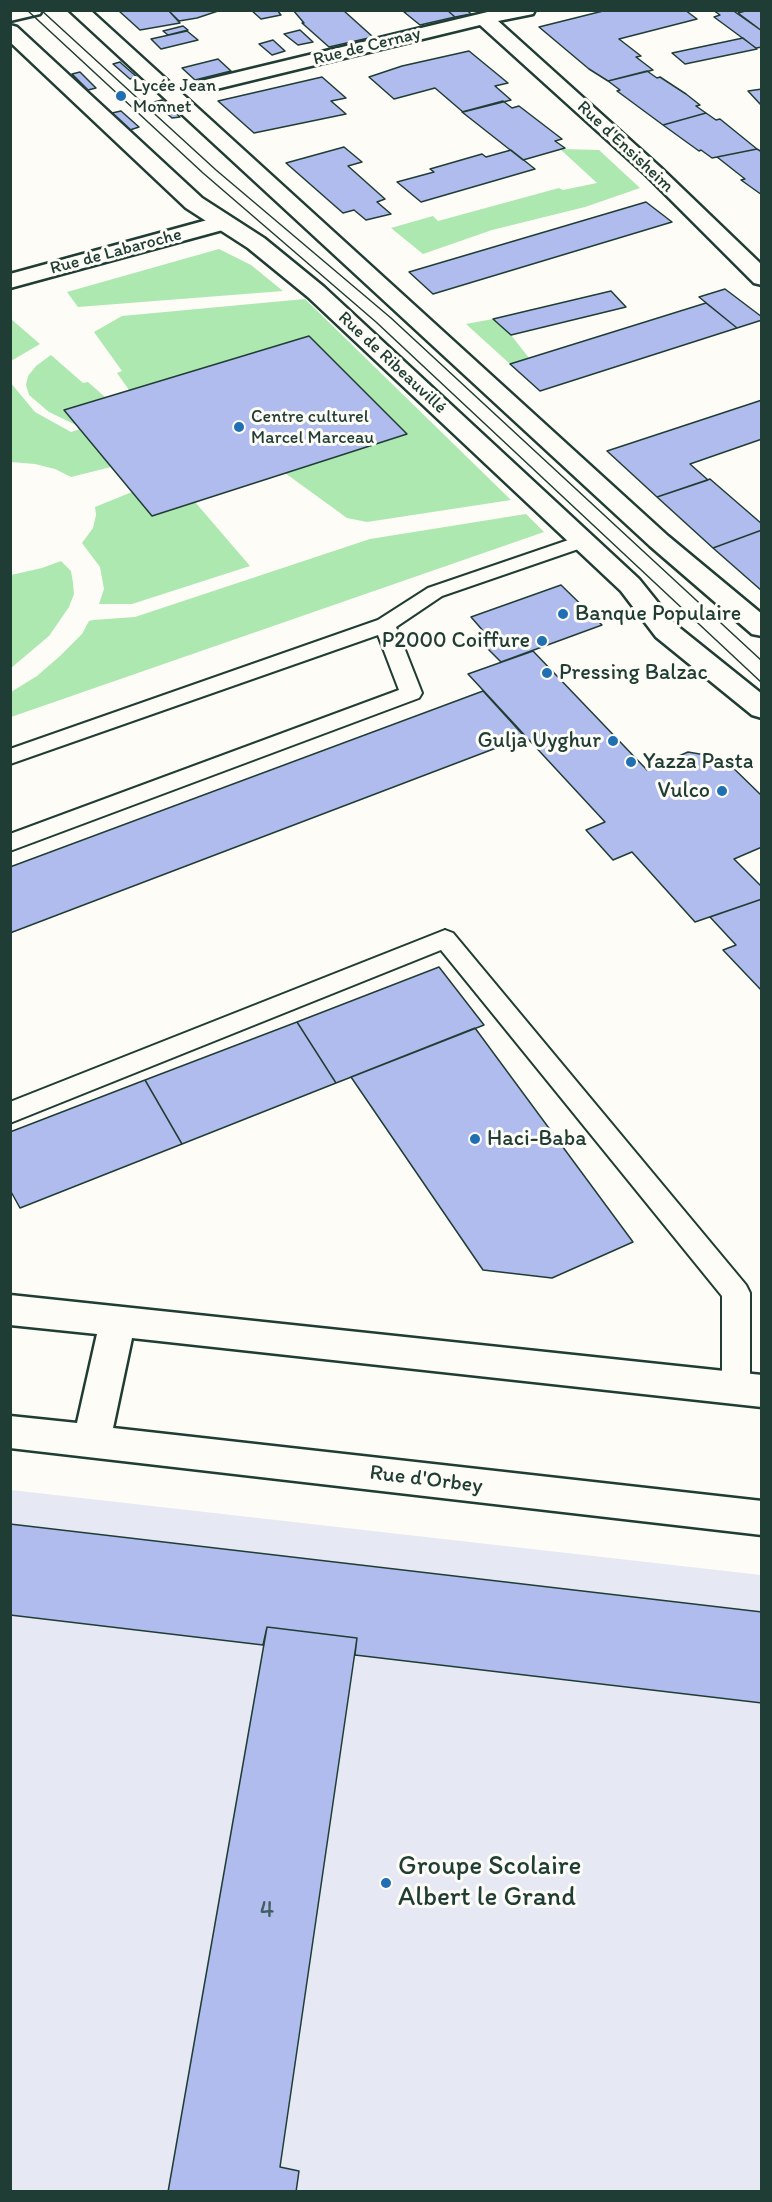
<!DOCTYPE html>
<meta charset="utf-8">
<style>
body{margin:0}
#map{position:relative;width:772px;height:2202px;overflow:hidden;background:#fdfcf7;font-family:Itim,sans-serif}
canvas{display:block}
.frame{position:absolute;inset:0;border:12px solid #1f3d34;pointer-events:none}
</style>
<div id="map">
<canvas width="772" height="2202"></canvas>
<div class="frame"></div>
</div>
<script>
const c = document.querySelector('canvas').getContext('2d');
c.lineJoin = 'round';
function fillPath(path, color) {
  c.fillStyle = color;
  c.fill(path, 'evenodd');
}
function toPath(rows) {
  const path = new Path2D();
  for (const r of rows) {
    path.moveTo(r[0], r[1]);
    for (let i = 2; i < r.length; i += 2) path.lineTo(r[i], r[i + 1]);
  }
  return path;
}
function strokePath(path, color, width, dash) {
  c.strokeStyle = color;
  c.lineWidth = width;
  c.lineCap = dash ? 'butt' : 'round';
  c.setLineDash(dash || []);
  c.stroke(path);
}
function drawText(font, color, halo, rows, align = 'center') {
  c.font = font + ' Itim,sans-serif';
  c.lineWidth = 6;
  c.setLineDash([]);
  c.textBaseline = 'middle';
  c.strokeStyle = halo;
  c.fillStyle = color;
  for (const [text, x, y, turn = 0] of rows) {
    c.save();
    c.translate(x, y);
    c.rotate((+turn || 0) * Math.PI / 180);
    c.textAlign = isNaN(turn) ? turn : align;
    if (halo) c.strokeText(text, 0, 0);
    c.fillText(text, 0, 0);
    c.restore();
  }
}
const built = toPath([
 [11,1490,761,1575,761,2191,11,2192]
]);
const green = toPath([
 [560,149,599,150,640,188,585,207,492,230,423,254,391,228,433,216,438,221,559,188,563,190,597,183],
 [219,249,251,265,283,291,78,307,67,292],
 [305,299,511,500,367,522,347,518,285,473,309,336,129,390,117,373,122,371,94,332,122,316],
 [11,319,40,344,11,361,10,361],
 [493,319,511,335,529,358,510,364,466,324],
 [51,355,83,383,88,382,105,397,64,410,76,425,49,412,29,395,26,385,28,376,36,366],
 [10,382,35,412,71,432,80,429,111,467,71,477,55,469,35,464,11,462],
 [132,492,195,502,250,566,132,604,99,604,104,589,100,567,82,543,93,528,96,515,95,507],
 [526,514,544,532,11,717,11,692,37,676,60,656,82,634,89,621,93,620,135,617,370,539],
 [61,561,71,571,73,583,74,594,69,607,49,636,11,668,11,575,42,568]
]);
const building = toPath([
 [168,10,221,10,197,18,179,21,168,10],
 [168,10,180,23,140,30,119,11,168,10],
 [251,10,277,10,281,15,261,19,251,10],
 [293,10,343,10,373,37,329,47,302,23,304,23,293,10],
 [413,10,447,10,455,17,420,25,404,12,413,10],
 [447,10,472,10,468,11,471,14,455,17,447,10],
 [607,10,685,10,697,19,619,39,641,56,636,57,653,70,608,81,589,69,539,27,607,10],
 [713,10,739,10,735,12,762,31,762,47,756,48,714,17,720,15,713,10],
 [749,10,762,10,762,31,738,13,749,10],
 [183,26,188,30,168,35,163,31,183,26],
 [300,30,313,42,298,45,284,34,300,30],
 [187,31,198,40,161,49,151,39,187,31],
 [743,38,757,49,685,64,672,53,743,38],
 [273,40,285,51,272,55,259,44,273,40],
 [469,51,508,83,495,86,511,100,463,112,435,88,394,99,369,77,402,66,469,51],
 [218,59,231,71,195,80,182,68,218,59],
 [120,62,122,64,137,77,130,79,113,64,120,62],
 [647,71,657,78,660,77,686,94,700,105,696,106,706,113,663,125,617,91,620,90,608,81,647,71],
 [80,72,96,88,88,90,72,74,80,72],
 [322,77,346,98,331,101,346,114,254,133,218,101,322,77],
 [762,89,762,105,761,105,748,91,762,89],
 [162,100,164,102,180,117,172,118,154,102,162,100],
 [503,101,512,108,519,106,562,139,555,141,565,148,523,160,462,112,503,101],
 [121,111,139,127,130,130,112,113,121,111],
 [706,113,716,120,720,119,757,149,712,158,701,150,699,151,663,125,706,113],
 [344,147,362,162,348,166,385,199,377,202,391,214,366,220,354,210,343,213,286,163,344,147],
 [757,149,762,152,762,195,741,180,745,179,717,157,757,149],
 [511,150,535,169,421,202,397,182,434,172,430,169,482,154,486,157,511,150],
 [646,202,672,222,433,294,409,272,646,202],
 [725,289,762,317,762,320,737,328,699,297,725,289],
 [611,291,626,307,511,335,493,319,611,291],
 [706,303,737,328,540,391,510,364,706,303],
 [309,336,407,434,152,516,64,410,309,336],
 [762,400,762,439,690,464,708,480,657,497,607,451,762,400],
 [710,479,762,524,762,530,713,548,657,497,710,479],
 [762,530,762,591,713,548,762,530],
 [561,585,602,625,501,662,475,636,485,633,471,617,561,585],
 [533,651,647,770,688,752,723,758,762,796,762,847,734,859,762,887,762,899,695,922,632,852,613,860,586,830,605,822,468,674,533,651],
 [483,691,525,737,10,933,10,867,483,691],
 [762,899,762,991,723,950,736,945,710,917,762,899],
 [439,967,484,1025,336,1083,297,1022,439,967],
 [297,1022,336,1083,182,1144,145,1080,297,1022],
 [475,1028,633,1242,552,1278,483,1270,351,1077,475,1028],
 [145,1080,182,1144,20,1208,10,1190,10,1132,145,1080],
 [10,1524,762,1612,762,1703,355,1655,357,1638,267,1627,263,1645,10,1615,10,1524],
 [267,1627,357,1638,280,2167,299,2171,296,2192,168,2192,267,1627]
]);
const lane = toPath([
 [583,535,590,537,593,541,590,545,442,596,396,627,422,693,419,698,10,851,10,834,399,690,378,635,10,764,10,749,378,620,428,588,583,535],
 [445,930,453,933,746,1285,750,1293,750,1388,746,1397,736,1400,726,1397,722,1388,722,1296,441,950,10,1123,10,1102,445,930]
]);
const street = toPath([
 [496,10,535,10,533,14,498,21,660,167,762,265,762,285,754,283,646,175,480,25,208,91,201,89,198,85,201,81,496,10],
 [222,216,230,218,233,223,230,228,10,288,10,274,222,216],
 [10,1295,762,1375,762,1407,132,1338,113,1428,762,1501,762,1535,10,1448,10,1416,77,1423,97,1334,10,1325,10,1295]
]);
const secondary = toPath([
 [10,10,42,10,40,14,10,21,10,10],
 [69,10,90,10,668,536,762,614,762,636,752,634,650,546,69,10],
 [10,25,17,27,202,198,264,238,324,287,639,579,676,625,762,694,762,718,752,715,656,637,621,591,308,297,248,248,186,208,10,42,10,25]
]);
const tram = toPath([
 [27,10,203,173,376,322,762,683],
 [41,10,216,170,391,318,762,661]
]);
const markers = [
 [121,96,6,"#1f6fb2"],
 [239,427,6,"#1f6fb2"],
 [563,614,6,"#1f6fb2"],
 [542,641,6,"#1f6fb2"],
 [547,673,6,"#1f6fb2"],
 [613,741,6,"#1f6fb2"],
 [631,762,6,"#1f6fb2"],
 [722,791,6,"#1f6fb2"],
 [475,1139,6,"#1f6fb2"],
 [386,1883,6,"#1f6fb2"]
];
const farStreetnames = [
 ["Rue de Cernay",367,47,-14],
 ["Rue d'Ensisheim",625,147,43],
 ["Rue de Labaroche",116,252,-15],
 ["Rue de Ribeauvillé",392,363,43]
];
const farPoinames = [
 ["Lycée Jean",133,86],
 ["Monnet",133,107],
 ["Centre culturel",251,417],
 ["Marcel Marceau",251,438]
];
const poiNames = [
 ["Banque Populaire",575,614],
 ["P2000 Coiffure",530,641,"right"],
 ["Pressing Balzac",559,673],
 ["Gulja Uyghur",601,741,"right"],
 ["Yazza Pasta",643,762],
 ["Vulco",710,791,"right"],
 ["Haci-Baba",487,1139]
];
const streetNames = [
 ["Rue d'Orbey",426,1480,7]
];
const nearNumbernames = [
 ["4",267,1911]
];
const nearPoinames = [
 ["Groupe Scolaire",398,1867],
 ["Albert le Grand",398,1898]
];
fillPath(built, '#e6e9f4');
fillPath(green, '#ace8af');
fillPath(building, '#b0bced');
strokePath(building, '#1f3d34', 1.5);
strokePath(lane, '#1f3d34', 4);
strokePath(street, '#1f3d34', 5);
strokePath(secondary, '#1f3d34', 5);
fillPath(lane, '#fdfcf7');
fillPath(street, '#fdfcf7');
fillPath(secondary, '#fdfcf7');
strokePath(tram, '#1f3d34', 1.5);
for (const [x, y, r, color] of markers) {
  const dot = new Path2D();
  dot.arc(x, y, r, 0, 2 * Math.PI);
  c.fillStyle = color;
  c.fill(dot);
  strokePath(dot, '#fdfcf7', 2);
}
drawText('18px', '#1f3d34', '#fdfcf7', farStreetnames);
drawText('18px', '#1f3d34', '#fdfcf7', farPoinames, 'left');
drawText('22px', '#1f3d34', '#fdfcf7', poiNames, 'left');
drawText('22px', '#1f3d34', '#fdfcf7', streetNames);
drawText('24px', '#435d62', null, nearNumbernames);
drawText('27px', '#1f3d34', '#fdfcf7', nearPoinames, 'left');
</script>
